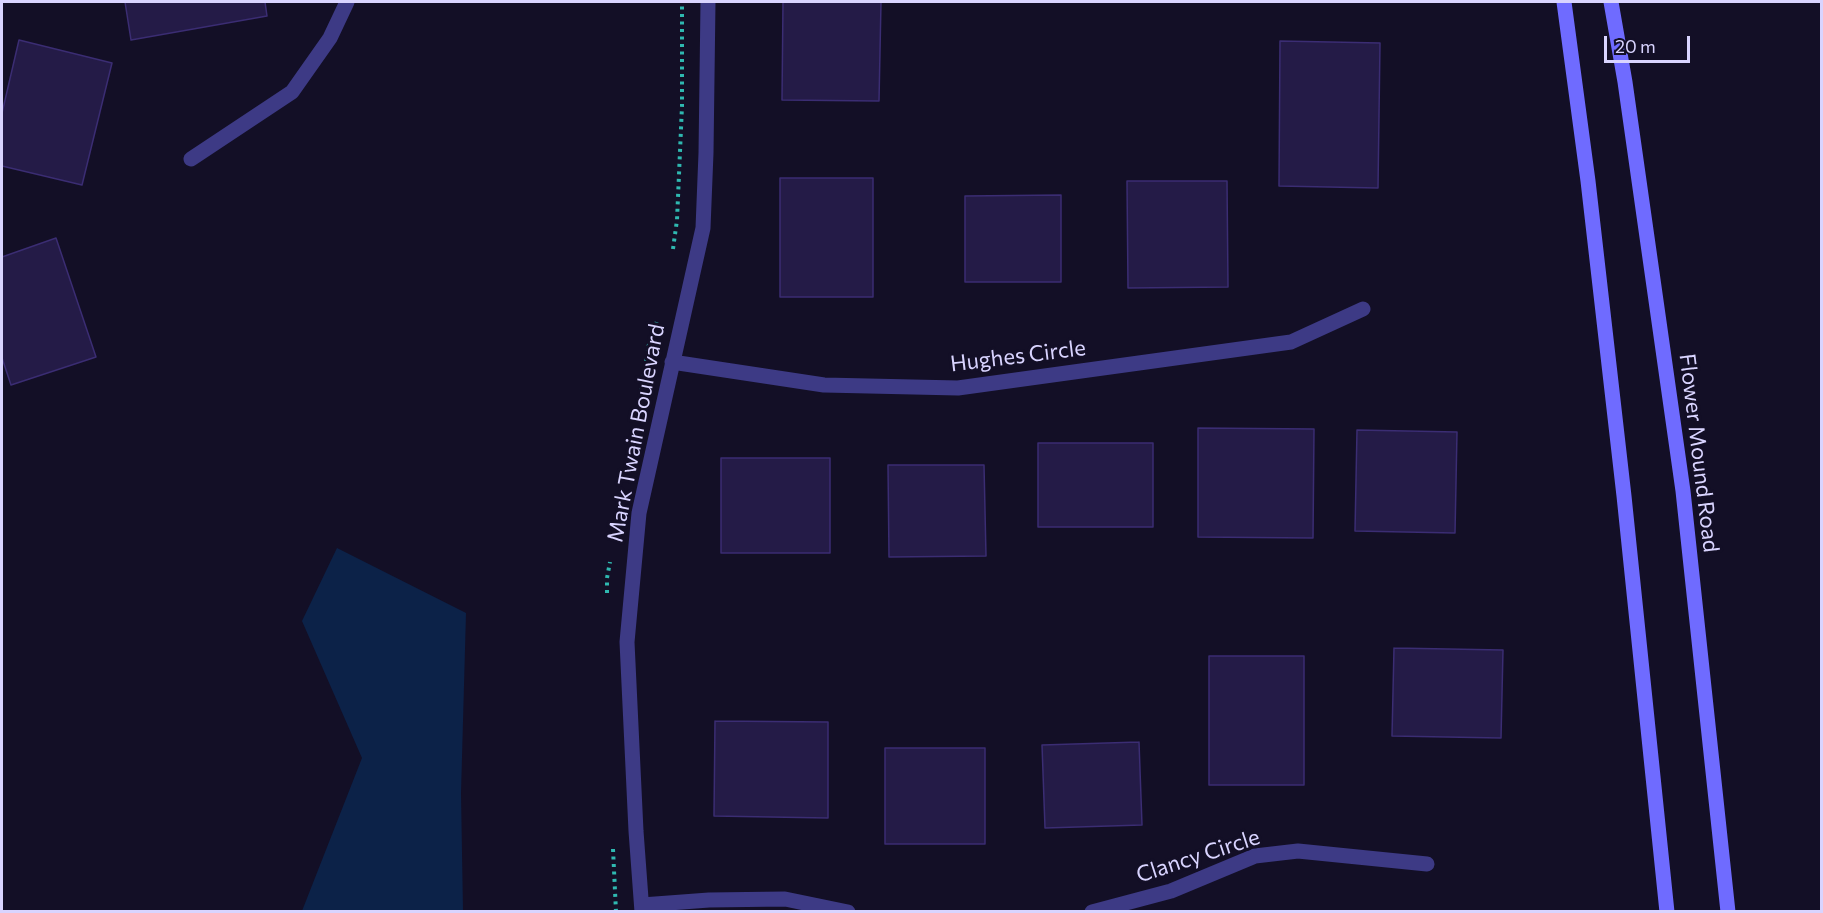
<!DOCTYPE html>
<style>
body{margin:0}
#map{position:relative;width:1823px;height:913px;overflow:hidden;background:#130f26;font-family:Commissioner,sans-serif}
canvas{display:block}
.frame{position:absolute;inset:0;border:3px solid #d9d4ff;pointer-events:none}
.scale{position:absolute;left:1604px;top:36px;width:86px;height:27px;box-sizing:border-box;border:3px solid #d9d4ff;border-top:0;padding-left:8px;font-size:18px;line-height:21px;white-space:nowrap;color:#d9d4ff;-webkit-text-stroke:4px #130f26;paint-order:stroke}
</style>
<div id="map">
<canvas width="1823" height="913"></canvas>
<div class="frame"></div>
<div class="scale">20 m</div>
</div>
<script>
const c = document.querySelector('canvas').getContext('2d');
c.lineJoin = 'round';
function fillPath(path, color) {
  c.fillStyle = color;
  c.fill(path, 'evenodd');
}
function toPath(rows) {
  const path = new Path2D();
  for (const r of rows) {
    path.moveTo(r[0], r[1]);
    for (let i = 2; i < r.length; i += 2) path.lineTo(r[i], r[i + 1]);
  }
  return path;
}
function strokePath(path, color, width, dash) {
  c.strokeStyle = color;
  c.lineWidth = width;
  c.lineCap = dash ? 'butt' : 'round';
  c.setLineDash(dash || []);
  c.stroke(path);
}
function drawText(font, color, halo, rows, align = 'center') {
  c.font = font + ' Commissioner,sans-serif';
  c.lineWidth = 6;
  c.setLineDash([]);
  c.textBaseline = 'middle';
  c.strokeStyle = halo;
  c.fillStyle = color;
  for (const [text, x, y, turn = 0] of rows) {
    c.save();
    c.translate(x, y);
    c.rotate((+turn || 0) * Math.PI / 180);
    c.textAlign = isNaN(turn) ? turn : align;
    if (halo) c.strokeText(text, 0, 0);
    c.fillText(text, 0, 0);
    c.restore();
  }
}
const water = toPath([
 [337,548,466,613,461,793,463,911,302,911,362,758,302,621]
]);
const building = toPath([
 [125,2,265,2,267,16,131,40,125,2],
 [783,2,881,2,879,101,782,100,783,2],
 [19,40,112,63,82,185,2,166,2,113,19,40],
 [1280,41,1380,43,1378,188,1279,186,1280,41],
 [780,178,873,178,873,297,780,297,780,178],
 [1127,181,1227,181,1228,287,1128,288,1127,181],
 [1061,195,1061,282,965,282,965,196,1061,195],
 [56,238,96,357,11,385,2,358,2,257,56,238],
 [1198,428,1314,429,1313,538,1198,537,1198,428],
 [1357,430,1457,432,1455,533,1355,531,1357,430],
 [1038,443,1153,443,1153,527,1038,527,1038,443],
 [721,458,830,458,830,553,721,553,721,458],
 [888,465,984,465,986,556,889,557,888,465],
 [1394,648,1503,650,1501,738,1392,736,1394,648],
 [1209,656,1304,656,1304,785,1209,785,1209,656],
 [715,721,828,722,828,818,714,816,715,721],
 [1139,742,1142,825,1045,828,1042,745,1139,742],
 [885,748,985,748,985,844,885,844,885,748]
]);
const path = toPath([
 [673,249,677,220,682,106,682,2],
 [640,398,649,344,657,321],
 [607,593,607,578,610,562],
 [613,849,616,912]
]);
const minor = toPath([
 [191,159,292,92,330,38,347,2],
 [672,362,824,385,958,388,1291,342,1363,309],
 [642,905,709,900,785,899,848,912],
 [642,912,636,831,627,642,639,513,703,228,706,153,708,2],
 [1092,912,1171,891,1255,856,1298,851,1427,864]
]);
const secondary = toPath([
 [1564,2,1588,181,1624,496,1667,912],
 [1611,2,1625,82,1683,491,1728,912]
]);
const streetNames = [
 ["Hughes Circle",1018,356,-7],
 ["Mark Twain Boulevard",636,433,-79],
 ["Flower Mound Road",1699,453,83],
 ["Clancy Circle",1198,856,-18]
];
fillPath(water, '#0c2248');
fillPath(building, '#241b47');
strokePath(building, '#3b2d73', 1.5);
strokePath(path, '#2fb8b0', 4, [3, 4.5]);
strokePath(minor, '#3d3a85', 15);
strokePath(secondary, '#6f6bff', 15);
drawText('22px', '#d9d4ff', '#130f26', streetNames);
</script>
